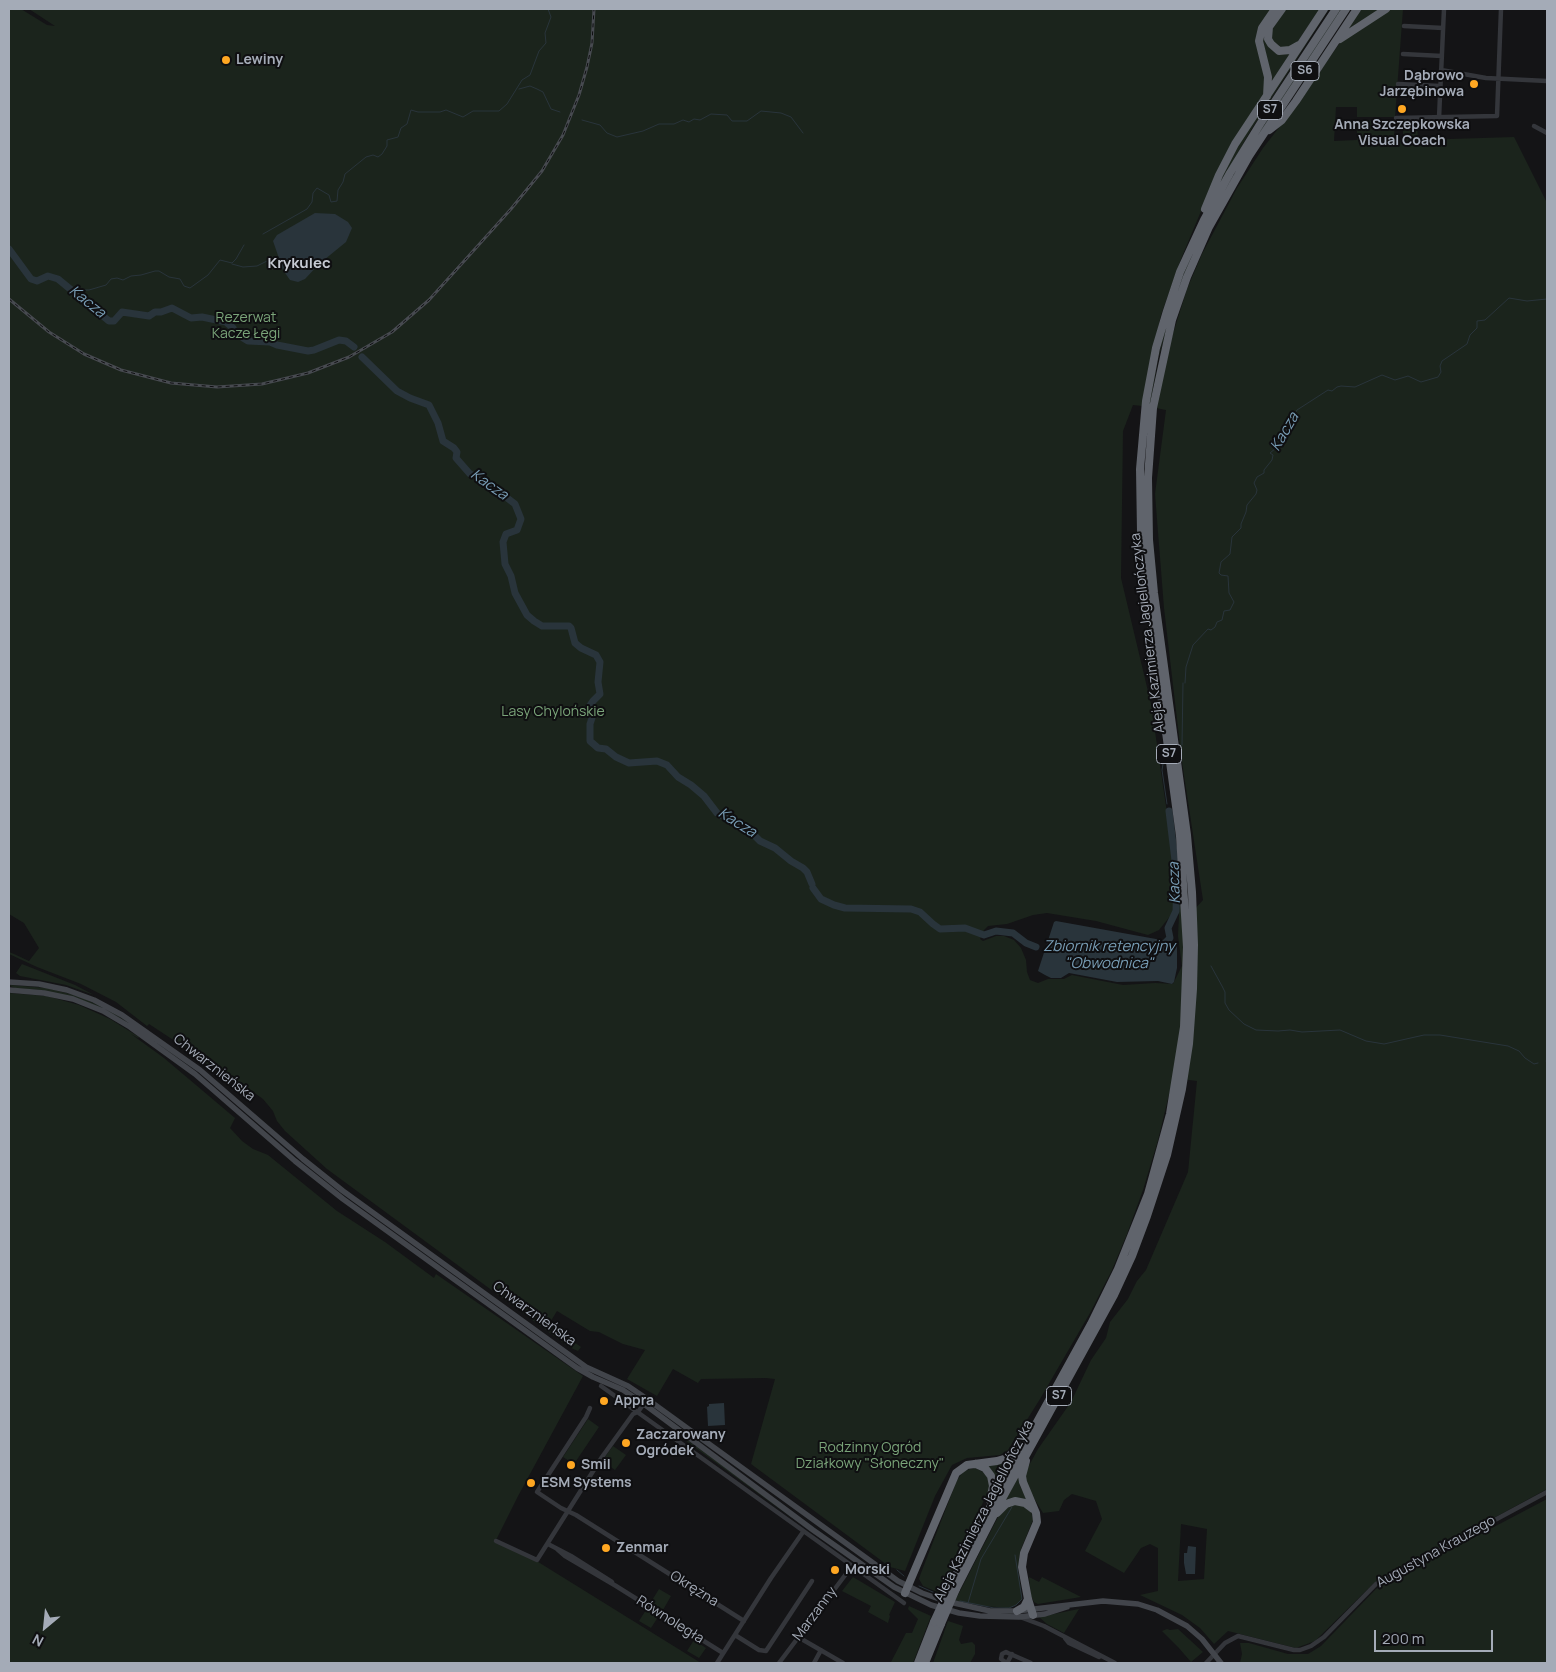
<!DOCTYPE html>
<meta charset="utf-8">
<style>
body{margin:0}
#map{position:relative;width:1556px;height:1672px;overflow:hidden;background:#141416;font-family:Manrope,sans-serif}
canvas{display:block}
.frame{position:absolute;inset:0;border:10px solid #a4abb7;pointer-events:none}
.north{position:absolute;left:20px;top:1602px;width:50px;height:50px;-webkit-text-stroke:4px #0f0f11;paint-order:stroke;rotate:208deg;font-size:14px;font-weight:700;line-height:20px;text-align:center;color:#a4abb7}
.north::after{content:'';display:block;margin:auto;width:18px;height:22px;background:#a4abb7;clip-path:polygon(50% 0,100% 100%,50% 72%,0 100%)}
.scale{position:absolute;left:1374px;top:1630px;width:119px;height:22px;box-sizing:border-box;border:2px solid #a4abb7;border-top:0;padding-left:6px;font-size:15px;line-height:18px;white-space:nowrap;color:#a4abb7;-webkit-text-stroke:4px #0f0f11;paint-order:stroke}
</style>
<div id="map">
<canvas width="1556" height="1672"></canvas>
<div class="frame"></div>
<div class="north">N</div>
<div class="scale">200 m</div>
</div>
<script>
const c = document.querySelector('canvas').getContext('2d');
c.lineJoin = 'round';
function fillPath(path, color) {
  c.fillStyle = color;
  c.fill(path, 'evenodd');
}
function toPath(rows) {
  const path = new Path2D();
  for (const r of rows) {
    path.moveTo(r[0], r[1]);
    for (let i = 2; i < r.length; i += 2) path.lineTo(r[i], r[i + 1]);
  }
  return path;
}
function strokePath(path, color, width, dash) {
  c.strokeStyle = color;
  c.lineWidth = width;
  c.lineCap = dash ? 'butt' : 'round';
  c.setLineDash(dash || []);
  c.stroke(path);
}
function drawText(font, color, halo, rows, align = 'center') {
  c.font = font + ' Manrope,sans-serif';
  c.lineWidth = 4;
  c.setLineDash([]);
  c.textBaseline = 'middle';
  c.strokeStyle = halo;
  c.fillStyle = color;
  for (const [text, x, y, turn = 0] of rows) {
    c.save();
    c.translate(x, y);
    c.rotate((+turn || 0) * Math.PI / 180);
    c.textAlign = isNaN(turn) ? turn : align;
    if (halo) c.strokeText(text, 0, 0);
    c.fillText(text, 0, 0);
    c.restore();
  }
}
const green = toPath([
 [9,9,21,9,47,25,55,26,29,9,1273,9,1262,25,1266,85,1263,97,1207,197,1181,259,1161,315,1148,373,1143,406,1133,405,1123,431,1121,578,1151,704,1183,922,1203,900,1182,762,1164,608,1155,494,1166,410,1156,408,1171,340,1187,289,1202,254,1237,188,1263,148,1299,102,1339,44,1345,38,1391,9,1403,9,1395,117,1357,117,1357,107,1336,107,1334,141,1357,140,1357,121,1395,120,1394,140,1403,140,1403,122,1417,121,1418,140,1514,137,1547,203,1547,1489,1374,1583,1315,1641,1296,1648,1228,1631,1214,1644,1200,1628,1182,1615,1140,1595,1158,1591,1158,1548,1150,1544,1141,1548,1124,1573,1085,1551,1102,1519,1096,1501,1072,1494,1064,1500,1059,1511,1043,1513,1029,1490,1025,1477,1026,1471,1038,1449,1071,1402,1091,1360,1106,1338,1110,1322,1128,1299,1137,1281,1146,1270,1188,1172,1197,1081,1173,1078,1158,1140,1143,1190,1127,1234,1112,1270,1090,1313,1040,1399,1008,1450,1000,1455,967,1458,952,1465,935,1496,905,1571,890,1567,751,1464,775,1379,766,1378,701,1379,698,1383,673,1369,657,1396,627,1379,645,1350,623,1344,599,1332,590,1331,557,1311,549,1324,581,1347,578,1351,569,1347,327,1169,285,1131,277,1121,273,1111,263,1099,249,1089,221,1075,187,1049,149,1024,147,1026,116,1002,81,984,37,967,9,954,9,952,14,954,29,961,39,948,24,923,9,914],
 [1175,910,1177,910,1179,915,1178,936,1182,966,1173,984,1155,983,1123,985,1072,975,1064,979,1048,979,1038,983,1030,980,1027,972,1026,960,1021,948,1014,940,1004,936,996,936,983,941,980,939,984,930,988,926,1007,924,1033,915,1047,913,1096,921,1148,935,1159,930],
 [1181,1524,1207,1529,1204,1579,1178,1581],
 [1285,9,1320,9,1298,41,1295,45,1285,49,1276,46,1270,35,1275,22],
 [1326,9,1329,9,1251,130,1217,189,1231,156],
 [1340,9,1342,9,1246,156,1208,220,1190,261,1174,303,1158,360,1150,407,1148,407,1164,331,1182,274,1207,220,1252,143],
 [1359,9,1382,9,1344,33],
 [1270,22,1268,44,1293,51,1271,88,1261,38],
 [22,964,75,985,94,995,66,985,20,976,16,973],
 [11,985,47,988,78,996,107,1009,128,1022,187,1063,187,1064,122,1019,77,998,40,990,15,988,10,986],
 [9,993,47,996,79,1005,110,1019,139,1037,138,1038,131,1034,164,1058,235,1118,230,1128,242,1141,253,1149,268,1155,337,1211,385,1242,434,1278,436,1274,583,1376,517,1498,495,1542,535,1560,701,1663,9,1663],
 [588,1419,599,1427,574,1464,563,1457],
 [671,1430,678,1433,793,1517,792,1518],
 [613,1446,626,1455,615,1470,602,1461],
 [1009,1460,996,1484,984,1464],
 [975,1468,983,1472,986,1475,989,1481,989,1489,942,1594,923,1586,919,1579,921,1573,957,1480,963,1472,970,1469],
 [1018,1476,1020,1486,1029,1503,1004,1502],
 [1547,1499,1547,1663,1240,1663,1242,1654,1240,1643,1249,1643,1288,1654,1308,1654,1321,1646,1376,1589],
 [1023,1504,1031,1511,1033,1520,1021,1549,1019,1558,1018,1568,1022,1599,1016,1605,1008,1608,984,1606,955,1601,999,1515,1009,1505],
 [853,1577,895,1602,889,1615,890,1616,888,1623,868,1612,871,1606,842,1591],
 [1029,1577,1039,1582,1042,1577,1081,1597,1038,1604,1034,1602,1031,1596],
 [659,1589,671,1596,663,1610,651,1602],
 [909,1606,931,1616,913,1663,893,1663,891,1662,906,1633,912,1633,918,1619,908,1609],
 [1079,1609,1064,1633,1047,1624,1039,1617],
 [646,1610,658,1617,651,1628,639,1621],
 [948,1621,963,1626,959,1640,961,1644,972,1642,975,1645,975,1654,970,1663,933,1663],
 [1167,1629,1170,1630,1178,1629,1203,1652,1191,1662,1178,1647,1162,1631],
 [694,1640,706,1648,699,1658,687,1651]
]);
const water = toPath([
 [315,213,335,214,348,222,352,228,346,242,319,264,305,279,298,282,290,280,283,270,273,241,277,235],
 [1056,921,1156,939,1177,946,1177,968,1174,982,1172,984,1158,981,1117,982,1069,973,1061,978,1051,978,1045,975,1038,971,1054,922],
 [724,1403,725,1425,708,1426,707,1407,709,1406,709,1404],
 [1188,1546,1196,1547,1195,1574,1186,1574,1184,1563,1184,1553,1187,1553]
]);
const stream = toPath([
 [519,89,530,86,537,89,543,92,551,109,560,112],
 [582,120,600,125,607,133,617,137,643,131,659,124,674,124,683,120,689,122,694,119,700,120,711,114,727,115,732,121,747,121,761,111,781,113,791,117,803,133],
 [263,234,307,209,312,202,313,193,317,188,329,195,331,202,337,201,338,190,343,182,345,174,366,157,373,155,378,157,382,154,387,146,387,140,398,137,401,128,407,124,411,110,418,112,440,112,446,110,463,117,473,111,499,111,507,104,522,80,530,75,539,51,546,43,545,33,551,17,548,9],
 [232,264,243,267,257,266,271,259],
 [68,286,81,290,89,290,106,285,111,279,117,278,123,280,131,276,141,275,155,271,159,271,169,277,180,279,184,286,190,288,208,275,220,260,232,263,236,259,244,245],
 [1185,683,1186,667,1193,645,1208,629,1211,630,1215,627,1217,622,1222,620,1224,611,1230,610,1234,602,1229,593,1228,576,1221,575,1219,573,1221,562,1230,554,1232,537,1241,528,1241,524,1246,512,1247,505,1256,494,1257,490,1254,483,1257,477,1264,473,1264,470,1272,460,1273,455,1270,453,1282,443,1287,433,1286,429,1297,410,1328,390,1332,391,1337,387,1341,386,1355,387,1382,375,1395,380,1408,376,1421,382,1438,377,1441,372,1440,366,1442,361,1467,344,1470,335,1477,328,1477,321,1485,320,1509,298,1527,301,1547,299],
 [1182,745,1183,683],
 [1164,758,1162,770,1167,804],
 [1211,966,1222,986,1225,992,1225,1003,1229,1010,1244,1024,1256,1030,1278,1031,1290,1030,1302,1032,1340,1030,1366,1041,1384,1044,1424,1035,1440,1035,1508,1046,1519,1051,1525,1058,1534,1064,1538,1063],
 [1546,1061,1547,1061],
 [897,1570,904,1576],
 [919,1586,942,1596],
 [960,1601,994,1608,1009,1608,1016,1605,1022,1599,1015,1555],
 [968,1603,981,1559,1012,1507]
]);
const river = toPath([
 [9,249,31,279,37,281,48,276,58,279,109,321,114,321,122,312,149,316,155,312,161,312,172,308,191,318,202,317,226,322,233,328],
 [243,338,248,341,270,342,277,345,308,351,314,350,339,340,346,341,354,347],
 [362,357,397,391,410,398,429,405,438,423,443,441,454,448,457,452,456,458,470,474,481,478,515,504,521,519,517,530,506,534,503,542,505,564,511,576,515,593,527,615,534,621,542,626,569,626,571,628,575,643,581,648,596,655,600,662,598,682,600,694,593,701,589,707,592,718,590,724,590,741,598,748,606,749,616,757,629,763,657,761,667,765,678,777,691,785,704,796,717,813,730,820,741,828,751,832,760,841,775,848,791,861,803,868,807,872,812,884],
 [813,888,821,899,834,905,845,908,911,909,920,912,933,924,940,929,965,928,984,935,996,931,1013,933,1026,943,1036,947],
 [1164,948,1165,943,1170,938,1168,928,1176,911,1177,877,1169,811]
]);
const street = toPath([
 [1404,26,1443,28],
 [1403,54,1442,56],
 [1441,70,1486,78,1547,81],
 [1398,84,1440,86],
 [1396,118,1497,116,1501,9],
 [1439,118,1444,9],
 [1534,126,1547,133],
 [601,1386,904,1603],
 [590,1408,586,1417,537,1492,561,1508,576,1515,744,1621],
 [496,1541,537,1560,602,1457,633,1414,638,1412,645,1402],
 [548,1544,571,1556,612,1582],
 [557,1549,565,1556,616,1586,723,1653],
 [1020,1617,1044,1626,1115,1663],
 [735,1635,759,1650,766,1651,812,1581],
 [798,1637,843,1663],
 [1065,1638,1069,1643,1099,1657],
 [1012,1654,1007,1663,1001,1659,1002,1654,1006,1652,1008,1653,1031,1663],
 [717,1663,771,1578,803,1532],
 [779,1663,852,1566],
 [814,1663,821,1650],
 [1206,1663,1225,1643,1238,1636,1294,1650,1300,1650,1311,1646,1324,1637,1376,1584,1547,1492]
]);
const secondary = toPath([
 [9,982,39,984,67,990,94,1000,122,1015,200,1070,303,1159,343,1191,586,1367,628,1386,647,1399,898,1581,922,1593,945,1601,990,1611,1017,1611,1103,1601,1138,1604,1157,1610,1187,1626,1202,1639,1221,1663],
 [9,990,44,993,73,999,103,1011,130,1027,195,1074,295,1161,343,1199,577,1368,593,1377,623,1390,644,1404,813,1530,894,1587,931,1605,959,1613,980,1616,1019,1617,1045,1614,1067,1607]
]);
const highway = toPath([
 [1282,9,1269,27,1268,39,1271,44,1279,51,1290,50,1299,45],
 [1340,39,1386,9],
 [1267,96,1268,77,1259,41,1262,28,1275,9],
 [1269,130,1282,120,1296,101,1357,9],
 [1205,209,1219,175,1235,144,1324,9],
 [1026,1461,1022,1476,1023,1482,1036,1513,1037,1522,1024,1553,1022,1567,1028,1599,1033,1615],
 [976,1464,985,1468,991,1476,993,1486,990,1500],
 [997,1513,1006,1504,1015,1501,1025,1503,1033,1509],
 [950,1587,987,1513,1091,1324,1118,1269,1148,1194,1170,1114,1184,1027,1187,947,1180,836,1148,599,1141,532,1140,469,1146,401,1156,348,1167,311,1180,272,1204,220,1230,173,1262,121,1336,9],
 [956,1589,1003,1497,1114,1295,1132,1256,1147,1216,1167,1155,1182,1089,1189,1044,1193,989,1194,945,1192,892,1187,835,1154,593,1149,540,1148,478,1153,408,1172,320,1187,277,1209,227,1249,156,1346,9],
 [905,1593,956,1473,967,1465,997,1461,1007,1458,1020,1446],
 [1017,1611,1024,1607,1028,1599],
 [918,1663,934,1622],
 [925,1663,941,1624]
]);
const rail = toPath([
 [9,299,49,332,84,354,121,370,171,383,217,387,262,384,308,373,349,357,392,332,429,300,511,209,542,171,563,135,579,95,587,67,592,43,594,9]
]);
const highwayBridge = toPath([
 [934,1622,950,1587],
 [941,1624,956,1589]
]);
const markers = [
 [226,60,5,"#ffa722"],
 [1474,84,5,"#ffa722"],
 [1402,109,5,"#ffa722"],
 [604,1401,5,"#ffa722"],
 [626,1443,5,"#ffa722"],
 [571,1465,5,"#ffa722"],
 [531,1483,5,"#ffa722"],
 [606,1548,5,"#ffa722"],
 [835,1570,5,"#ffa722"]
];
const shields = [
 [1305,71,28],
 [1270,110,25],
 [1169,754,25],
 [1059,1396,25]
];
const shieldNames = [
 ["S6",1305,71],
 ["S7",1270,110],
 ["S7",1169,754],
 ["S7",1059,1396]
];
const poiNames = [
 ["Lewiny",236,60],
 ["Dąbrowo",1464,76,"right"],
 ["Jarzębinowa",1464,92,"right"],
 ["Anna Szczepkowska",1402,125,"center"],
 ["Visual Coach",1402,141,"center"],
 ["Appra",614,1401],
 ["Zaczarowany",636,1435],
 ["Ogródek",636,1451],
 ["Smil",581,1465],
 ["ESM Systems",541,1483],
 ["Zenmar",616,1548],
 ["Morski",845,1570]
];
const parkNames = [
 ["Rezerwat",246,318],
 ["Kacze Łęgi",246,334],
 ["Lasy Chylońskie",553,712],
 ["Rodzinny Ogród",870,1448],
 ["Działkowy \"Słoneczny\"",870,1464]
];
const streetNames = [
 ["Aleja Kazimierza Jagiellończyka",1148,633,-97],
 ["Chwarznieńska",214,1068,38],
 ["Chwarznieńska",534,1314,36],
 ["Aleja Kazimierza Jagiellończyka",984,1511,-63],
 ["Augustyna Krauzego",1436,1552,-29],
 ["Okrężna",694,1589,32],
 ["Marzanny",815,1614,-53],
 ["Równoległa",670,1620,32]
];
const neighbourhoodNames = [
 ["Krykulec",299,264]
];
const waterNames = [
 ["Kacza",87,302,39],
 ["Kacza",1285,432,-60],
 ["Kacza",489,485,35],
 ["Kacza",737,823,32],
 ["Kacza",1175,883,-92],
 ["Zbiornik retencyjny",1109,947],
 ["\"Obwodnica\"",1109,964]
];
fillPath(green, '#1b241c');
fillPath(water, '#29343b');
strokePath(stream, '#29343b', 1);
strokePath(river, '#29343b', 7);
strokePath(street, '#34363b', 4.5);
strokePath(secondary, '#42454b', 5.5);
strokePath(highway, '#60646c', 8);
strokePath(rail, '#474a50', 3);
strokePath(rail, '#0f0f11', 1, [4]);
strokePath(highwayBridge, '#60646c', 8);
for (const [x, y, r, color] of markers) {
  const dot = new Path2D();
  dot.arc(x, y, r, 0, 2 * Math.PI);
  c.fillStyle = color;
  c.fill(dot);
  strokePath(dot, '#0f0f11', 2);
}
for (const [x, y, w] of shields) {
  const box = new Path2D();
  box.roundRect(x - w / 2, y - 9.5, w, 19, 4);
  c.fillStyle = '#0f0f11';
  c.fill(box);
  strokePath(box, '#a4abb7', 1);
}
drawText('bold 12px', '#a4abb7', null, shieldNames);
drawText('bold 14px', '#a4abb7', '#0f0f11', poiNames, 'left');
drawText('14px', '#7aa479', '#0f0f11', parkNames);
drawText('14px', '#a4abb7', '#0f0f11', streetNames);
drawText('bold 15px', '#c6cad3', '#0f0f11', neighbourhoodNames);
drawText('italic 15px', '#789db5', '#0f0f11', waterNames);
</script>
